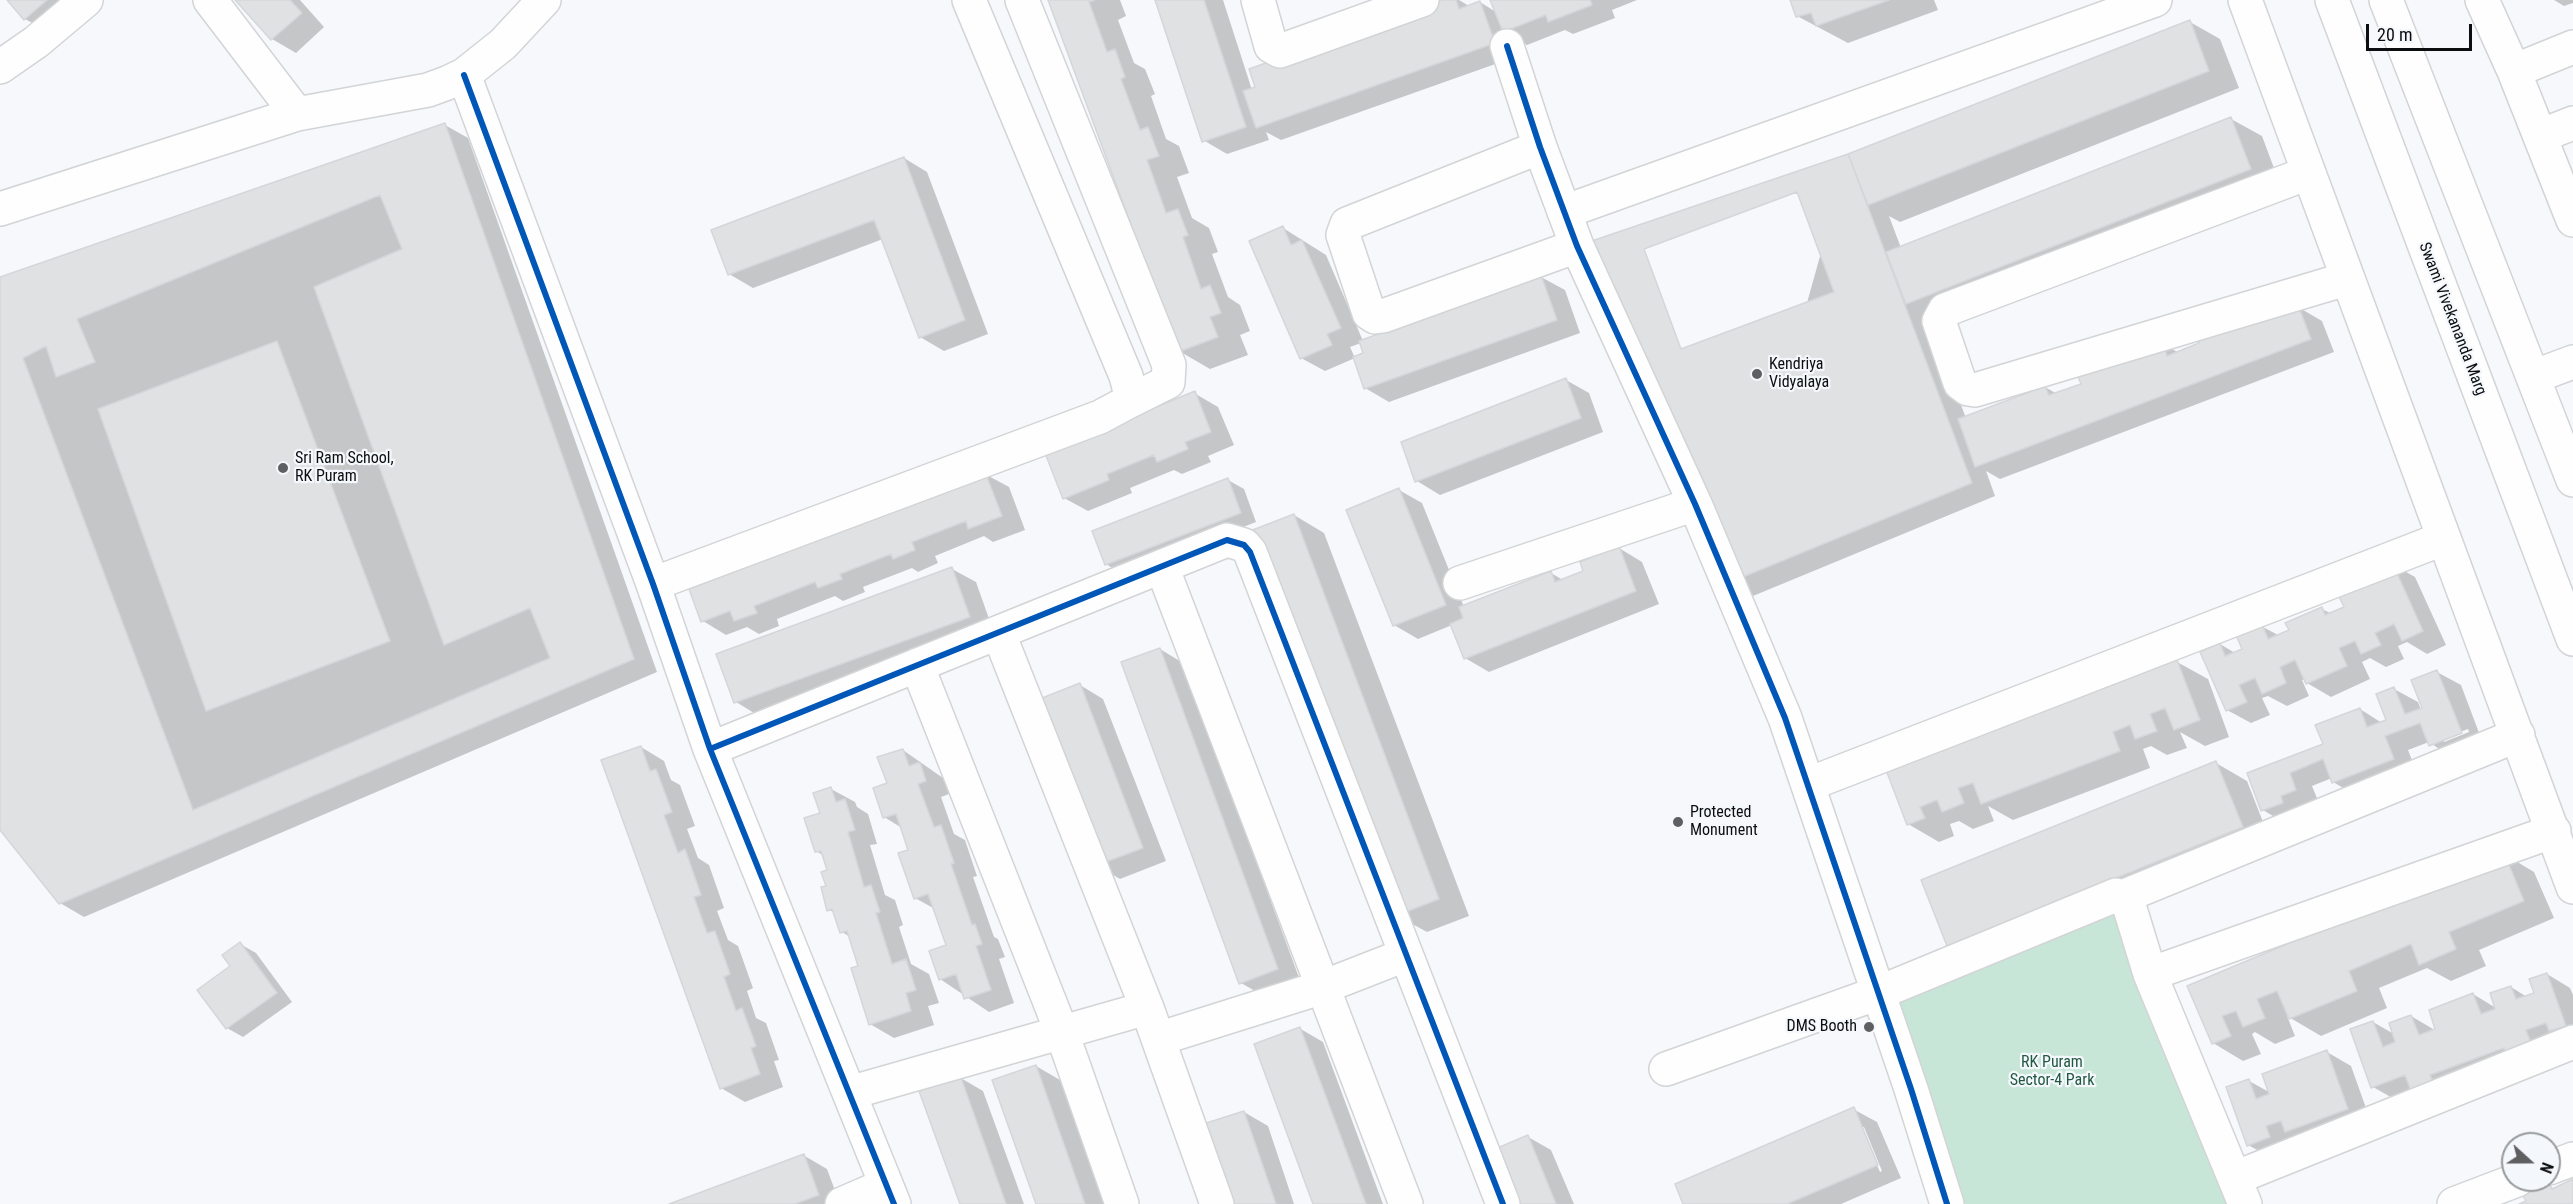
<!DOCTYPE html>
<style>
body{margin:0}
#map{position:relative;width:2573px;height:1204px;overflow:hidden;background:#f6f8fb;font-family:"Roboto Condensed",sans-serif}
canvas{display:block}
.north{position:absolute;left:2501px;top:1132px;width:60px;height:60px;box-sizing:border-box;background:#f4f8fd;border:2px solid #979a9d;border-radius:50%;rotate:111deg;font-size:16px;font-weight:700;line-height:24px;text-align:center;color:#0b0d0e}
.north::after{content:'';display:block;margin:auto;width:21px;height:27px;background:#5d5f61;clip-path:polygon(50% 0,100% 100%,50% 72%,0 100%)}
.scale{position:absolute;left:2366px;top:24px;width:106px;height:27px;box-sizing:border-box;border:3px solid #0b0d0e;border-top:0;padding-left:8px;font-size:18px;line-height:21px;white-space:nowrap;color:#0b0d0e;-webkit-text-stroke:4px #f4f8fd;paint-order:stroke}
</style>
<div id="map">
<canvas width="2573" height="1204"></canvas>
<div class="north">N</div>
<div class="scale">20 m</div>
</div>
<script>
const c = document.querySelector('canvas').getContext('2d');
c.lineJoin = 'round';
function fillPath(path, color) {
  c.fillStyle = color;
  c.fill(path, 'evenodd');
}
function toPath(rows) {
  const path = new Path2D();
  for (const r of rows) {
    path.moveTo(r[0], r[1]);
    for (let i = 2; i < r.length; i += 2) path.lineTo(r[i], r[i + 1]);
  }
  return path;
}
function strokePath(path, color, width, dash) {
  c.strokeStyle = color;
  c.lineWidth = width;
  c.lineCap = dash ? 'butt' : 'round';
  c.setLineDash(dash || []);
  c.stroke(path);
}
function drawText(font, color, halo, rows, align = 'center') {
  c.font = font + ' "Roboto Condensed",sans-serif';
  c.lineWidth = 4.5;
  c.setLineDash([]);
  c.textBaseline = 'middle';
  c.strokeStyle = halo;
  c.fillStyle = color;
  for (const [text, x, y, turn = 0] of rows) {
    c.save();
    c.translate(x, y);
    c.rotate((+turn || 0) * Math.PI / 180);
    c.textAlign = isNaN(turn) ? turn : align;
    if (halo) c.strokeText(text, 0, 0);
    c.fillText(text, 0, 0);
    c.restore();
  }
}
const green = toPath([
 [2122,897,2247,1204,1955,1204,1889,989]
]);
const shadow = toPath([
 [9,0,85,0,49,32,25,19],
 [237,0,300,0,324,27,296,53,272,39],
 [1050,0,1120,0,1126,16,1118,20,1134,63,1145,69,1155,94,1151,96,1166,139,1179,146,1189,173,1177,177,1192,218,1209,228,1218,252,1212,254,1228,297,1240,305,1250,331,1240,335,1248,355,1210,369,1179,351],
 [1157,0,1223,0,1252,90,1446,0,1459,0,1469,6,1480,2,1496,12,1492,0,1637,0,1612,10,1615,18,1573,34,1565,30,1527,45,1511,35,1518,56,1281,140,1266,132,1269,140,1227,154,1203,140],
 [1791,0,1934,0,1938,10,1848,43,1797,16],
 [2554,0,2573,0,2573,3,2564,6],
 [2190,22,2220,39,2239,88,1900,222,1889,216,1901,248,2231,119,2262,136,2281,187,1926,314,1966,418,2045,387,2057,394,2083,385,2162,343,2179,353,2298,307,2322,321,2334,352,2000,479,1986,471,1995,496,1753,596,1729,582,1848,156],
 [445,125,468,138,657,672,84,917,60,903,0,828,0,279],
 [904,158,927,172,988,334,944,351,920,337,883,239,753,288,729,274],
 [1283,228,1326,255,1363,341,1541,277,1565,290,1580,333,1389,402,1365,388,1355,358,1325,371,1301,358],
 [1361,343,1365,354,1355,358,1350,347],
 [1566,380,1589,393,1603,432,1440,495,1417,481],
 [1194,393,1218,407,1234,445,1208,456,1211,462,1182,474,1174,470,1130,488,1132,493,1088,511,1064,498],
 [985,474,1009,487,1025,530,993,542,984,536,935,556,938,563,918,572,912,568,863,587,865,592,843,601,835,596,777,619,779,626,759,634,747,627,726,635,703,621],
 [1228,480,1244,489,1256,522,1122,574,1106,564],
 [1399,490,1422,503,1464,607,1551,573,1563,580,1585,572,1619,548,1642,562,1659,604,1489,672,1465,658,1452,625,1418,639,1394,625],
 [1294,515,1324,533,1469,916,1427,932,1396,915],
 [2392,564,2415,577,2446,645,2427,654,2407,642,2398,646,2404,659,2386,667,2370,658,2362,662,2370,679,2331,697,2307,683,2305,679,2302,680,2309,696,2287,706,2268,696,2262,698,2270,715,2251,723,2227,710,2220,644,2235,653,2244,649,2261,626,2280,636,2322,609,2332,614,2346,608],
 [952,569,976,582,993,630,759,716,736,702],
 [1160,649,1183,663,1301,983,1264,996,1241,983],
 [2177,662,2208,679,2229,737,2205,746,2180,732,2187,748,2167,755,2151,746,2143,749,2150,768,2013,820,1988,806,1994,821,1973,829,1959,821,1950,824,1954,836,1939,842,1908,824,1888,771],
 [2437,672,2461,685,2484,746,2454,759,2429,742,2408,750,2417,773,2357,796,2333,782,2332,778,2312,786,2319,803,2286,824,2263,810,2249,774,2325,744,2360,709,2382,723,2388,720,2394,689,2418,702,2421,710,2424,708],
 [2468,729,2469,732,2444,742,2444,738],
 [1080,685,1103,699,1166,861,1120,879,1096,865],
 [641,747,664,761,671,780,680,785,695,826,687,829,698,858,709,865,724,908,717,911,728,940,738,946,753,988,747,991,756,1018,766,1023,779,1060,774,1061,783,1087,745,1102,721,1088],
 [903,750,943,778,949,794,941,797,954,834,965,840,977,876,973,877,994,937,998,939,1005,957,999,959,1014,1003,989,1012,940,979,948,946,935,909,915,898,910,851,902,828,884,817,888,784],
 [2216,763,2247,781,2272,845,1979,963,1948,945],
 [831,789,855,802,857,807,868,814,877,844,870,845,885,895,895,900,903,925,899,927,911,964,929,974,939,1003,928,1006,934,1025,894,1038,870,1024,860,967,850,937,842,932,835,913,829,910,828,871,824,856,816,851,821,814],
 [2504,854,2534,872,2554,918,2479,950,2486,966,2451,981,2427,968,2379,988,2387,1008,2321,1036,2287,1016,2295,1036,2275,1044,2255,1032,2252,1034,2261,1054,2243,1061,2213,1043,2189,987],
 [240,944,256,953,292,1002,243,1037,227,1028,232,966],
 [2547,974,2570,988,2573,995,2573,1043,2396,1100,2373,1087,2373,1022,2394,1034,2411,1016,2438,1032,2473,994,2496,1008,2511,987,2527,997,2536,994],
 [1299,1028,1323,1042,1383,1204,1315,1204],
 [2327,1052,2351,1066,2371,1122,2272,1158,2248,1145,2249,1081,2271,1093],
 [1036,1066,1060,1080,1104,1204,1038,1204],
 [959,1077,983,1091,1024,1204,961,1204],
 [1853,1109,1877,1122,1901,1178,1841,1204,1685,1204],
 [1860,1127,1864,1127,1882,1171,1880,1172],
 [1244,1112,1268,1126,1294,1204,1228,1204],
 [1528,1137,1551,1150,1574,1204,1511,1204],
 [803,1155,827,1169,840,1204,673,1204]
]);
const building = toPath([
 [7,0,47,0,24,20,7,0],
 [235,0,290,0,302,13,271,40,235,0],
 [1048,0,1094,0,1089,2,1107,52,1115,49,1125,77,1121,79,1140,130,1148,127,1159,156,1147,160,1166,213,1178,209,1188,235,1183,237,1201,289,1210,285,1221,313,1210,317,1218,337,1178,352,1048,0],
 [1155,0,1204,0,1246,127,1202,142,1155,0],
 [1442,0,1456,0,1459,9,1480,1,1495,43,1256,128,1243,91,1255,87,1249,69,1442,0],
 [1490,0,1590,0,1592,5,1548,22,1546,15,1503,32,1490,0],
 [1790,0,1889,0,1816,26,1811,13,1796,17,1790,0],
 [2190,20,2209,71,1868,205,1848,154,2190,20],
 [2231,117,2251,169,1906,304,1886,252,2231,117],
 [445,123,634,659,59,904,0,830,0,277,445,123],
 [1848,154,1972,483,1728,583,1577,246,1848,154],
 [904,157,965,320,919,338,874,220,728,275,711,230,904,157],
 [1797,192,1834,292,1681,349,1644,249,1797,192],
 [380,195,402,249,314,287,444,645,530,608,550,658,193,810,23,358,46,346,56,377,95,362,77,319,380,195],
 [277,341,390,641,206,711,98,409,277,341],
 [1283,226,1291,245,1302,240,1341,328,1327,334,1332,345,1300,359,1249,241,1283,226],
 [1541,275,1557,320,1364,389,1353,357,1363,353,1359,341,1541,275],
 [2298,305,2311,339,1975,467,1958,419,2045,386,2049,395,2081,384,2077,374,2162,341,2167,356,2199,343,2195,334,2298,305],
 [1566,378,1581,418,1415,482,1401,442,1566,378],
 [1195,391,1211,432,1185,442,1188,449,1157,462,1154,455,1107,474,1109,480,1063,499,1045,453,1195,391],
 [985,472,1002,516,968,529,966,521,912,542,915,550,893,559,891,554,840,574,842,579,818,588,815,582,754,606,757,613,734,621,730,611,701,622,689,589,985,472],
 [1228,478,1241,513,1105,565,1092,531,1228,478],
 [1399,488,1446,605,1393,626,1346,510,1399,488],
 [1294,514,1439,899,1395,916,1250,531,1294,514],
 [1619,546,1636,591,1464,659,1450,624,1463,618,1459,607,1551,571,1555,582,1583,571,1580,562,1619,546],
 [2392,562,2423,631,2402,641,2394,624,2375,633,2381,645,2361,654,2355,641,2339,648,2347,666,2306,684,2295,660,2280,667,2286,683,2262,694,2255,678,2239,685,2247,702,2226,711,2200,652,2220,643,2225,656,2242,649,2236,635,2262,624,2268,639,2289,630,2285,623,2322,607,2325,615,2344,607,2335,588,2392,562],
 [952,567,970,617,734,703,716,654,952,567],
 [1160,648,1278,969,1239,984,1121,662,1160,648],
 [2177,660,2200,720,2174,730,2165,708,2150,714,2157,731,2135,739,2130,725,2113,732,2120,751,1981,804,1973,783,1958,788,1964,803,1942,812,1937,800,1920,807,1925,818,1907,825,1886,770,2177,660],
 [2437,670,2462,733,2429,746,2420,723,2385,736,2394,759,2332,783,2323,759,2290,773,2296,790,2281,796,2283,803,2261,811,2247,773,2323,744,2315,725,2360,708,2367,727,2386,720,2376,694,2394,687,2405,714,2422,708,2411,680,2437,670],
 [1080,683,1143,848,1095,866,1032,702,1080,683],
 [641,746,650,771,656,769,672,812,664,815,678,853,685,849,701,895,694,897,707,933,715,931,730,974,724,977,736,1011,742,1008,756,1046,751,1048,760,1074,720,1089,601,760,641,746],
 [903,749,909,766,920,762,926,781,918,784,934,827,941,825,954,863,951,864,972,925,975,924,982,944,976,946,991,990,964,999,956,974,939,980,929,951,946,945,928,894,914,899,898,853,908,850,896,814,883,818,873,788,887,783,877,757,903,749],
 [2216,761,2243,827,1947,946,1921,880,2216,761],
 [831,787,836,802,845,799,855,830,848,832,864,887,871,885,880,912,876,913,892,964,906,959,916,990,906,993,911,1011,869,1025,851,968,858,966,847,931,840,933,832,909,827,911,821,887,826,886,821,872,827,870,821,851,815,852,804,818,820,813,813,793,831,787],
 [2504,853,2524,901,2449,932,2456,949,2419,965,2411,944,2349,971,2357,991,2289,1019,2277,991,2257,999,2265,1018,2243,1027,2236,1011,2222,1016,2231,1036,2212,1044,2187,986,2504,853],
 [240,942,277,993,226,1029,197,990,230,966,222,955,240,942],
 [2547,973,2566,1026,2549,1031,2546,1023,2526,1030,2533,1049,2507,1059,2504,1048,2430,1075,2435,1086,2412,1094,2405,1075,2371,1088,2350,1029,2373,1021,2383,1047,2395,1042,2389,1023,2411,1015,2419,1035,2435,1029,2429,1010,2473,993,2481,1014,2495,1009,2490,993,2511,986,2516,999,2534,993,2529,979,2547,973],
 [1300,1027,1366,1204,1313,1204,1254,1044,1300,1027],
 [2327,1050,2348,1109,2285,1132,2281,1121,2266,1126,2270,1137,2247,1146,2226,1087,2249,1079,2256,1099,2269,1094,2262,1074,2327,1050],
 [1036,1065,1085,1204,1036,1204,992,1080,1036,1065],
 [960,1075,1006,1204,960,1204,919,1091,960,1075],
 [1854,1107,1878,1165,1787,1204,1683,1204,1675,1184,1854,1107],
 [1244,1111,1276,1204,1227,1204,1200,1125,1244,1111],
 [1528,1135,1556,1204,1510,1204,1488,1152,1528,1135],
 [804,1154,819,1195,795,1204,669,1204,804,1154],
 [2573,1179,2573,1204,2519,1204,2526,1201,2522,1194,2549,1182,2552,1189,2573,1179]
]);
const minor = toPath([
 [210,0,297,114],
 [1022,0,1169,365,1168,382,1128,402],
 [1258,0,1271,46,1280,51,1422,0],
 [2245,0,2573,887],
 [2332,0,2573,639],
 [2386,0,2573,480],
 [2482,0,2514,71,2573,220],
 [1507,46,1540,147,1577,246,1695,504,1785,718,1911,1089,1947,1204],
 [0,67,36,42,86,0],
 [2514,71,2573,47],
 [464,75,653,584,710,749,894,1204],
 [2540,136,2573,123],
 [1540,147,1347,224,1343,235,1369,313,1375,317,1383,316,1577,246],
 [2308,173,1945,310,1939,321,1960,383,1968,389,1975,390,2346,279],
 [0,209,297,114,428,90,447,83,464,75,503,44,544,0],
 [1564,212,2155,0],
 [2533,377,2573,362],
 [1162,567,1406,1204],
 [1460,583,1695,504],
 [653,584,1100,417,1128,402,1130,391,1126,376,969,0],
 [999,634,1147,1008,1217,1204],
 [917,665,1062,1033,1122,1204],
 [710,749,1227,540,1244,545,1250,552,1503,1204],
 [1809,784,2442,539],
 [2122,897,2518,735],
 [2150,974,2554,831],
 [1158,1039,1323,987,1405,955],
 [1666,1069,1878,993,2116,895,2128,902,2150,974,2245,1204],
 [849,1093,1147,1008],
 [2549,1168,2573,1159],
 [2235,1178,2573,1042],
 [842,1204,886,1185],
 [2454,1204,2517,1180]
]);
const cycleway = toPath([
 [1507,46,1540,147,1577,246,1695,504,1785,718,1911,1089,1947,1204],
 [464,75,653,584,710,749,894,1204],
 [710,749,1227,540,1244,545,1250,552,1503,1204]
]);
const markers = [
 [1757,374,6,"#5d5f61"],
 [283,468,6,"#5d5f61"],
 [1678,822,6,"#5d5f61"],
 [1869,1027,6,"#5d5f61"]
];
const streetNames = [
 ["Swami Vivekananda Marg",2452,319,69]
];
const poiNames = [
 ["Kendriya",1769,365],
 ["Vidyalaya",1769,383],
 ["Sri Ram School,",295,459],
 ["RK Puram",295,477],
 ["Protected",1690,813],
 ["Monument",1690,831],
 ["DMS Booth",1857,1027,"right"]
];
const parkNames = [
 ["RK Puram",2052,1063],
 ["Sector-4 Park",2052,1081]
];
fillPath(green, '#c8e6d8');
fillPath(shadow, '#0003');
fillPath(building, '#e0e1e3');
strokePath(building, '#d5d6d9', 1.5);
strokePath(minor, '#d2d4d6', 36);
strokePath(minor, '#fefefe', 33);
strokePath(cycleway, '#0057b8', 6);
for (const [x, y, r, color] of markers) {
  const dot = new Path2D();
  dot.arc(x, y, r, 0, 2 * Math.PI);
  c.fillStyle = color;
  c.fill(dot);
  strokePath(dot, '#f4f8fd', 2);
}
drawText('16px', '#0b0d0e', '#f4f8fd', streetNames);
drawText('16px', '#0b0d0e', '#f4f8fd', poiNames, 'left');
drawText('16px', '#22583f', '#f4f8fd', parkNames);
</script>
